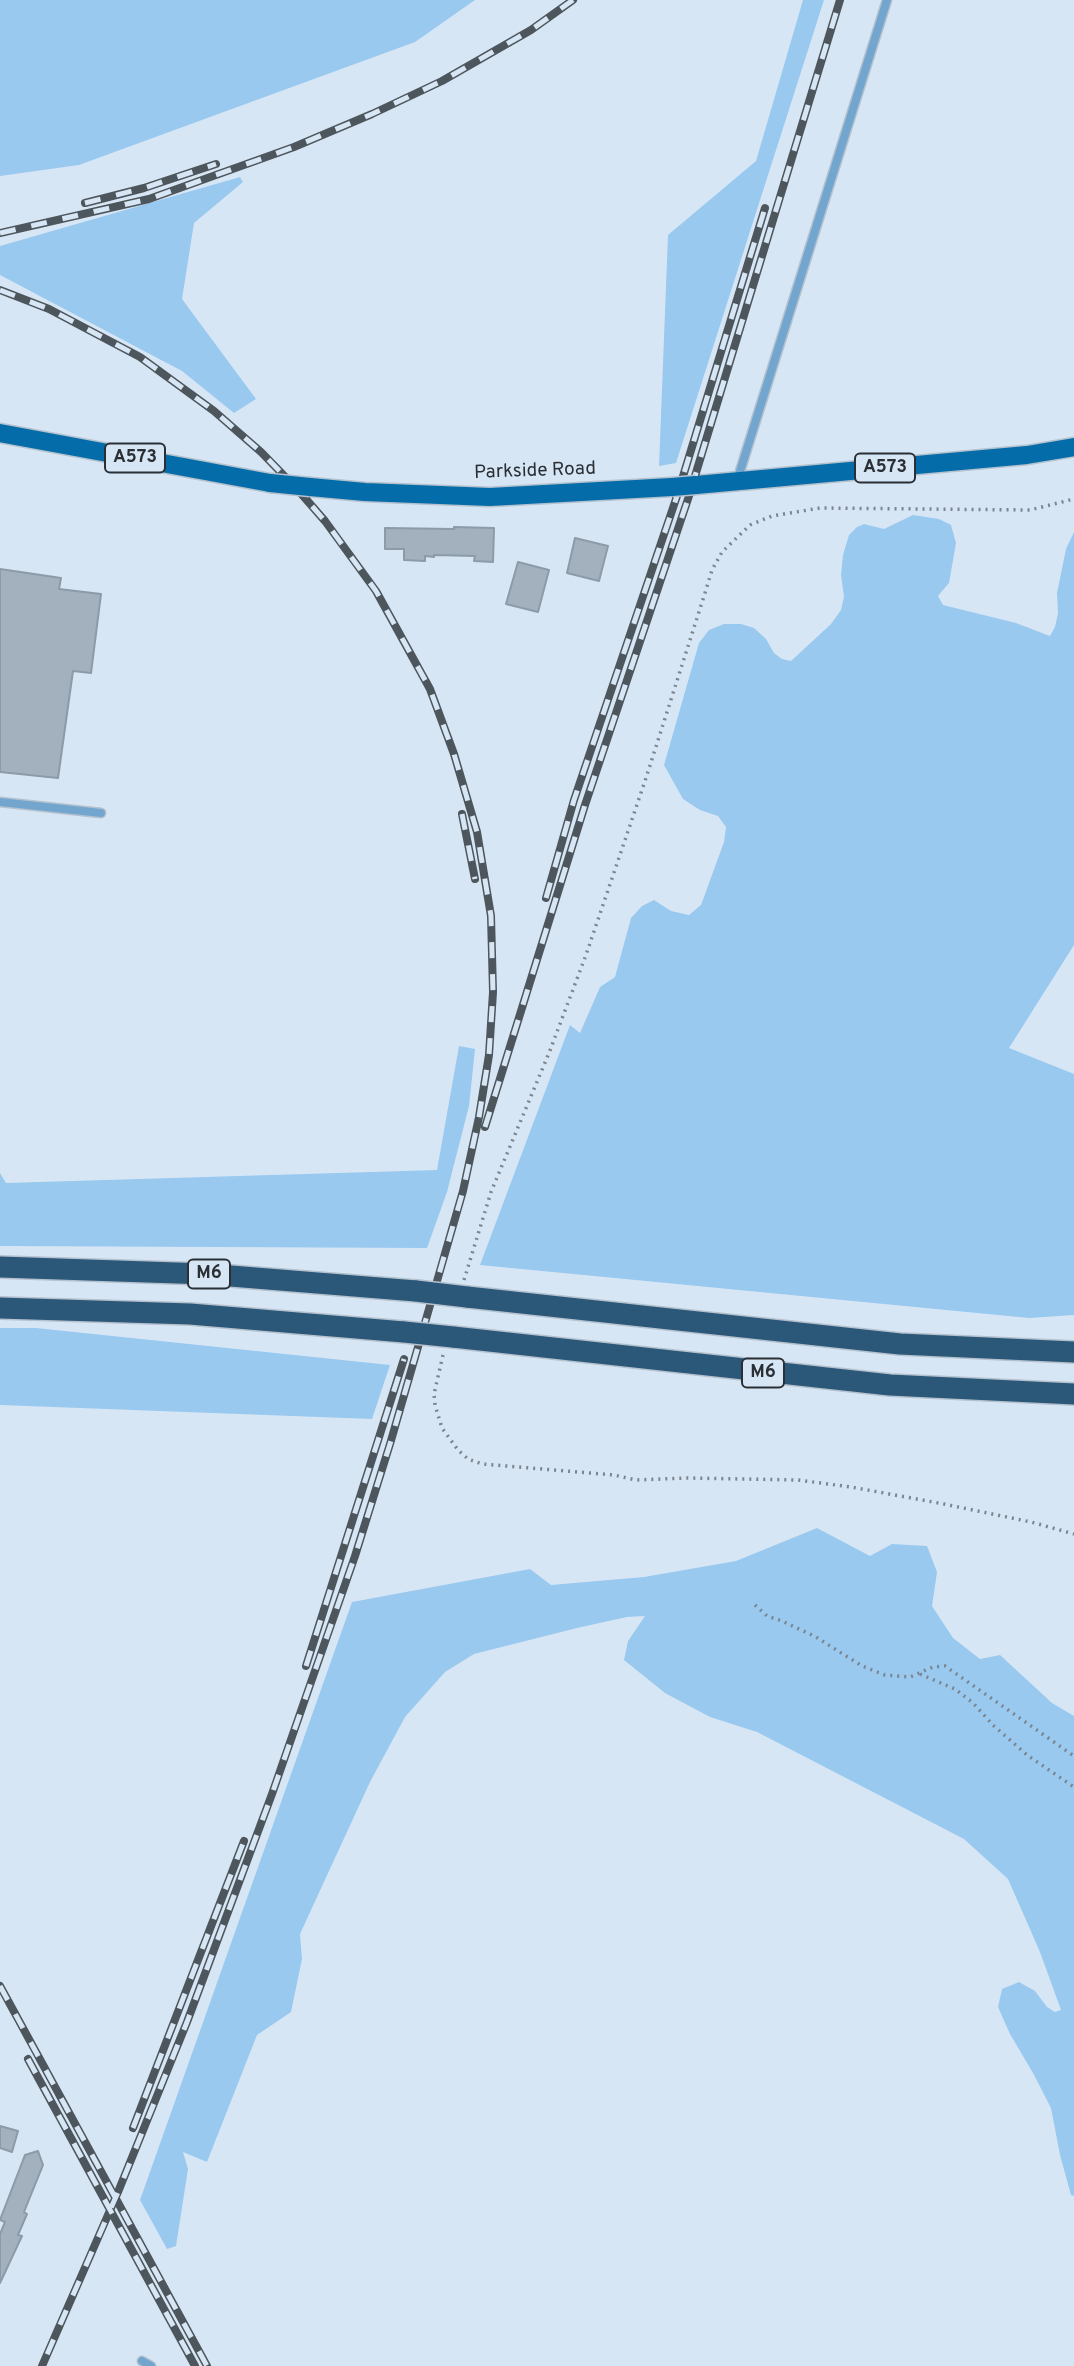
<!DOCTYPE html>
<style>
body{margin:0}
canvas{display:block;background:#d7e6f4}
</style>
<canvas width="1074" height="2366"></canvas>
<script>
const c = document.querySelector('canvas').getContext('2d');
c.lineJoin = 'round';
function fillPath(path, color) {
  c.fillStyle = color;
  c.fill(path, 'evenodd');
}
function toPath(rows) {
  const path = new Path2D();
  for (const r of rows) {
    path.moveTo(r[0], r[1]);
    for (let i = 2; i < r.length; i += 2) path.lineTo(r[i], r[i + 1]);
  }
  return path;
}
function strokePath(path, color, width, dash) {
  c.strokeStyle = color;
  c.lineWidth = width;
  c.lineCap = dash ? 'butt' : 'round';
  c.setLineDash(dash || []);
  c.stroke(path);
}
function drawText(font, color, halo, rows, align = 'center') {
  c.font = font + ' Overpass,sans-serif';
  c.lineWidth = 7;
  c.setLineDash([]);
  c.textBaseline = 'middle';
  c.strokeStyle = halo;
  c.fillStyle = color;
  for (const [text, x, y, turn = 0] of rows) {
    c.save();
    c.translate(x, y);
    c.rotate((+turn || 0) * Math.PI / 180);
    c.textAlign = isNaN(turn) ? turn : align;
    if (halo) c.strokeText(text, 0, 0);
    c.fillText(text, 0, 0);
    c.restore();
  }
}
const green = toPath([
 [0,0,475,0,415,42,79,165,0,176],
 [803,0,824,0,676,463,659,466,668,235,756,161],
 [240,177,243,182,194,223,182,299,256,399,234,413,182,371,0,275,0,246],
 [913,515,939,519,951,525,956,543,949,583,938,596,943,605,1016,623,1050,636,1055,627,1058,613,1057,593,1066,549,1074,532,1074,945,1009,1048,1074,1074,1074,1315,1029,1318,480,1265,570,1025,580,1033,600,987,615,977,631,918,642,906,654,900,671,911,689,915,701,905,724,842,726,827,718,816,700,810,683,799,664,765,699,643,709,630,724,624,741,624,754,628,766,639,774,653,782,659,791,661,831,624,841,610,844,597,841,575,843,555,849,535,857,527,864,524,884,529],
 [459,1046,475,1049,469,1106,447,1192,427,1248,0,1246,0,1173,6,1183,437,1170],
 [0,1328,36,1328,390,1365,372,1419,0,1405],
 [817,1528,870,1556,892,1544,927,1546,937,1572,932,1606,953,1638,980,1659,1000,1655,1052,1703,1074,1716,1074,2196,1071,2195,1060,2155,1051,2108,1033,2073,1010,2034,998,2007,1002,1989,1019,1982,1035,1991,1047,2007,1055,2012,1061,2010,1040,1952,1008,1879,964,1839,757,1732,710,1717,665,1693,624,1660,628,1641,645,1616,627,1617,577,1628,474,1654,445,1672,405,1717,370,1782,300,1934,302,1959,291,2012,257,2035,207,2162,183,2152,188,2169,176,2246,167,2249,140,2200,352,1602,530,1569,551,1585,644,1577,736,1561]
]);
const building = toPath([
 [454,527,494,528,493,562,474,561,475,556,434,555,434,557,425,556,425,561,404,560,404,549,385,549,385,528,454,529,454,527],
 [575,538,608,546,599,581,567,573,575,538],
 [518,562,549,570,538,612,506,604,518,562],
 [0,569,61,578,59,589,101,594,91,673,73,671,58,778,0,772,0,569],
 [0,2126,18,2131,12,2152,0,2148,0,2126],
 [38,2151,43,2165,24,2212,27,2214,18,2235,22,2236,0,2283,0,2234,5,2222,0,2220,25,2155,38,2151]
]);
const path = toPath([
 [464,1280,491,1192,549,1053,586,955,645,781,705,593,712,570,722,552,750,525,772,516,820,508,1030,510,1074,499],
 [443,1355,434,1394,435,1405,442,1428,458,1450,468,1459,482,1464,614,1475,636,1480,688,1478,798,1480,851,1487,944,1504,1031,1522,1074,1534],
 [755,1605,767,1616,782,1621,816,1637,862,1666,885,1675,910,1677,933,1667,945,1666,1074,1756],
 [920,1674,955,1689,973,1703,994,1726,1027,1755,1074,1787]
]);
const service = toPath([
 [737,481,887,0],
 [0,802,101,813],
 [142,2361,151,2366]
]);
const primary = toPath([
 [0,433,270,483],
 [696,485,1027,455,1074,447],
 [310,487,365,492,490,497,672,487]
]);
const motorway = toPath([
 [0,1267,206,1274,416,1291],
 [467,1297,900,1344,1074,1352],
 [0,1308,190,1314,404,1332],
 [453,1337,890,1385,1074,1394]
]);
const rail = toPath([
 [85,203,144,188,216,164],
 [0,233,149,199,294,147,372,114,442,81,531,30,573,0],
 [0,290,49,309,140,357,214,411,261,452,298,490,325,521,376,591,430,689,454,754,477,832,491,916,493,992,489,1055,479,1117,463,1191,390,1444,355,1556,272,1794,187,2022,118,2192,42,2366],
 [462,814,475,879],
 [546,898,574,800,677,496,765,208],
 [485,1127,585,805,688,499,840,0],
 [306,1666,404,1359],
 [0,1986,207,2366],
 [28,2059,195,2366],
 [133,2128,244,1841]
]);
const primaryBridge = toPath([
 [270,483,310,487],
 [672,487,696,485]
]);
const motorwayBridge = toPath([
 [416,1291,467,1297],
 [404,1332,453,1337]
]);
const shields = [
 [135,458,60],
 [885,468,60],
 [209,1274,42],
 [763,1373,42]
];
const shieldNames = [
 ["A573",135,458],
 ["A573",885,468],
 ["M6",209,1274],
 ["M6",763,1373]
];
const streetNames = [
 ["Parkside Road",535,472,-2]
];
fillPath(green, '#9ac9f0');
fillPath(building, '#a2b1bd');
strokePath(building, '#8c9ba7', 2);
strokePath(service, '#b4c1ce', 11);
strokePath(primary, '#b4c1ce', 21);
strokePath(motorway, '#b4c1ce', 24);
strokePath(path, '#7b858f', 3.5, [2, 5]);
strokePath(service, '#72a6cf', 8);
strokePath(primary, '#046ca8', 18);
strokePath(motorway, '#2b5778', 21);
strokePath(rail, '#4e565d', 8);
strokePath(rail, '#d7e6f4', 5, [16]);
strokePath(primaryBridge, '#b4c1ce', 21, []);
strokePath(motorwayBridge, '#b4c1ce', 24, []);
strokePath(primaryBridge, '#046ca8', 18);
strokePath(motorwayBridge, '#2b5778', 21);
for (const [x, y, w] of shields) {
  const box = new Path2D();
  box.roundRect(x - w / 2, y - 14.5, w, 29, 5);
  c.fillStyle = '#d7e6f4';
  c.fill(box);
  strokePath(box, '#292f34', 2);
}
drawText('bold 18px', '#292f34', null, shieldNames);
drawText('19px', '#292f34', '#d7e6f4', streetNames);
</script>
